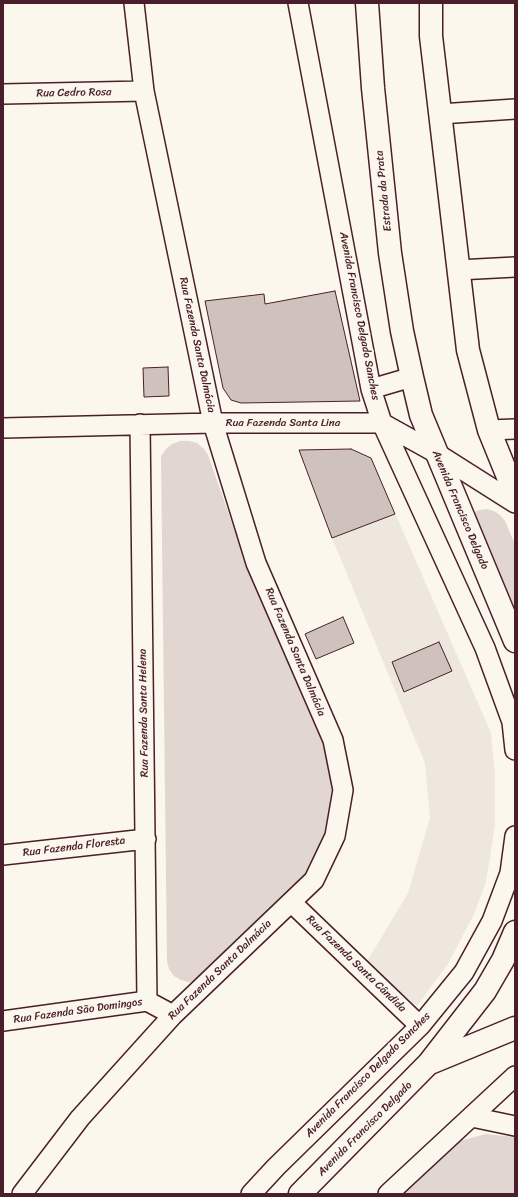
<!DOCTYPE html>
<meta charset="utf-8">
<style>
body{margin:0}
#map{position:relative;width:518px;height:1197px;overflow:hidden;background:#fbf7ec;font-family:Sriracha,sans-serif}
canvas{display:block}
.frame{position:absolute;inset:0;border:4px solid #4a1f2b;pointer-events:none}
</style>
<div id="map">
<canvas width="518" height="1197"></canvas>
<div class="frame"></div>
</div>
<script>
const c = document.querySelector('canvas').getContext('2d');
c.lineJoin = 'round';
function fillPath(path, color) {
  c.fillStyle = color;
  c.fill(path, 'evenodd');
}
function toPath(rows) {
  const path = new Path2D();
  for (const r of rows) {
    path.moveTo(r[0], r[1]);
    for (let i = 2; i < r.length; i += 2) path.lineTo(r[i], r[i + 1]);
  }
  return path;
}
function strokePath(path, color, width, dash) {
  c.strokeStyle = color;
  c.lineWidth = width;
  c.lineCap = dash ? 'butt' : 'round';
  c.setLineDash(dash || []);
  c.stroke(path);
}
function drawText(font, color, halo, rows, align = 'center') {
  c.font = font + ' Sriracha,sans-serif';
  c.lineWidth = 4;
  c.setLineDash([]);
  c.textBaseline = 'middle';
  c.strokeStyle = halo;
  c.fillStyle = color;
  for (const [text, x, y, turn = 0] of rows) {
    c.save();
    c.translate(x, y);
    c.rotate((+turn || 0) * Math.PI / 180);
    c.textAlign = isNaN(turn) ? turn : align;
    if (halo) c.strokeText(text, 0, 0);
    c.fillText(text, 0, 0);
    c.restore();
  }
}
const built = toPath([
 [351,449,371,458,491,733,495,776,495,825,486,882,474,914,448,964,417,1006,366,963,408,893,430,818,425,763,332,538,299,450]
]);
const green = toPath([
 [180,441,189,441,197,443,204,449,208,455,254,585,329,748,334,800,323,850,292,891,197,982,188,982,181,980,174,976,169,969,167,961,161,456,166,449,172,444],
 [486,509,494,511,500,515,505,521,515,544,515,608,472,513,479,510],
 [486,1134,515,1137,515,1194,401,1194,452,1143]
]);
const building = toPath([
 [335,291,360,401,241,403,231,400,223,388,205,301,264,294,265,304,335,291],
 [168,367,169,396,144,397,143,368,168,367],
 [351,449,371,458,395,514,332,538,299,450,351,449],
 [343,617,354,643,316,659,305,634,343,617],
 [439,642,452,671,404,692,392,662,439,642]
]);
const minor = toPath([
 [298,3,371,389,382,423,485,648,512,722,515,750],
 [3,94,144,91],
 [440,114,515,109],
 [458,270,515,267],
 [371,389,412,377],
 [140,424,147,1001],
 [3,428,213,423,382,423,436,453,515,503],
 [489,430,515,429],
 [3,855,146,839],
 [291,902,420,1026],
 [3,1021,147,1001,173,1015],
 [472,1117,515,1126],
 [22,1194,80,1118,173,1015,314,880,335,836,343,790,333,740,256,563,213,423,144,91,134,3],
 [251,1194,276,1167,420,1026,464,972,492,921,510,873,515,836],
 [388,1194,515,1076]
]);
const secondary = toPath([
 [367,3,373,88,390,253,402,331,412,377,421,415,515,641],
 [431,3,431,36,468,350,489,430,515,494],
 [430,1063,515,1028],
 [300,1194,429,1063,485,991,503,960,515,932]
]);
const streetNames = [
 ["Rua Cedro Rosa",74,93,-1],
 ["Estrada da Prata",384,191,-96],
 ["Avenida Francisco Delgado Sanches",359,316,79],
 ["Rua Fazenda Santa Dalmácia",197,345,78],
 ["Rua Fazenda Santa Lina",283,423],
 ["Avenida Francisco Delgado",460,510,67],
 ["Rua Fazenda Santa Dalmácia",295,652,67],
 ["Rua Fazenda Santa Helena",144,713,-91],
 ["Rua Fazenda Floresta",74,847,-7],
 ["Rua Fazenda Santa Cândida",356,964,44],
 ["Rua Fazenda Santa Dalmácia",220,970,-44],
 ["Rua Fazenda São Domingos",78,1011,-8],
 ["Avenida Francisco Delgado Sanches",368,1075,-45],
 ["Avenida Francisco Delgado",365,1129,-45]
];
fillPath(built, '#eee7de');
fillPath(green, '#e2d7d0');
fillPath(building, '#cfc2bc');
strokePath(building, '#4a1f2b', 1);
strokePath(minor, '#4a1f2b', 22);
strokePath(secondary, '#4a1f2b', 25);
strokePath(minor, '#fbf7ec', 19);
strokePath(secondary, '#fbf7ec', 22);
drawText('11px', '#4a1f2b', '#fbf7ec', streetNames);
</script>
